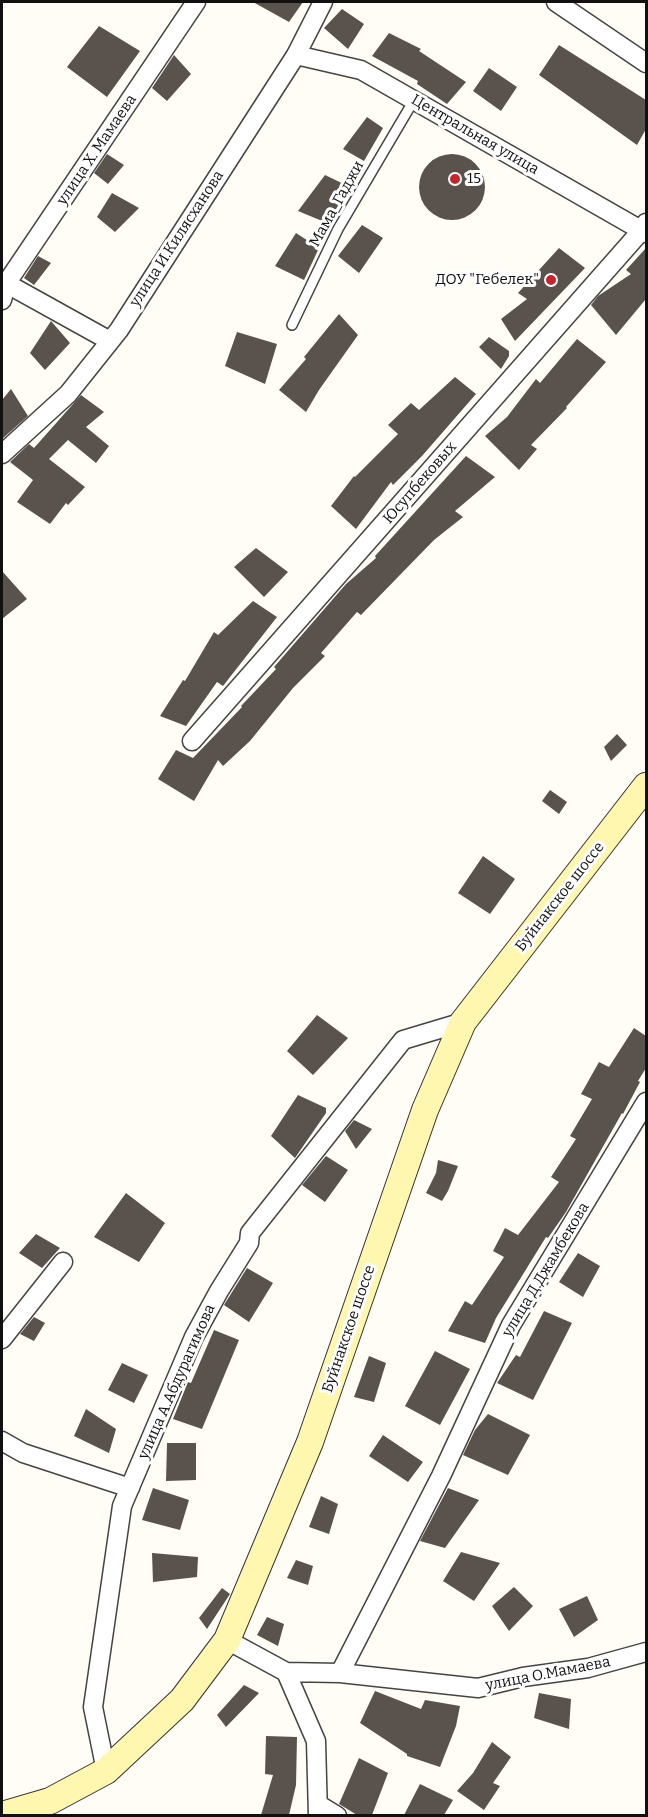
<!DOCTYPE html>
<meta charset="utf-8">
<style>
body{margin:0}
#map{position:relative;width:648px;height:1817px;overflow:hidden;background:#fffdf5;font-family:Bitter,serif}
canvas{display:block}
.frame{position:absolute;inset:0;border:3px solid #111;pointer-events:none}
</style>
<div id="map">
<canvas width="648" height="1817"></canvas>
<div class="frame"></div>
</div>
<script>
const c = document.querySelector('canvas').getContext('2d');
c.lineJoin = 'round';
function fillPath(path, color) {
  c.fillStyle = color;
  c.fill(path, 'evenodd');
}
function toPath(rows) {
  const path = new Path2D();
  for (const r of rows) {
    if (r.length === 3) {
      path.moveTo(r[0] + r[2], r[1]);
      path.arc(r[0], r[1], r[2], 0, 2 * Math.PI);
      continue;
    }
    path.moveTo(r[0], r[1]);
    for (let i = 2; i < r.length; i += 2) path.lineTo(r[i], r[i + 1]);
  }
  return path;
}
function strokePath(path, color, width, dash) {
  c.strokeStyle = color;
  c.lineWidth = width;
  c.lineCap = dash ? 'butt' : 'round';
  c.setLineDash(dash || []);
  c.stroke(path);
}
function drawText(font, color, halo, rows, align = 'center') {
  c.font = font + ' Bitter,serif';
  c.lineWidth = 6;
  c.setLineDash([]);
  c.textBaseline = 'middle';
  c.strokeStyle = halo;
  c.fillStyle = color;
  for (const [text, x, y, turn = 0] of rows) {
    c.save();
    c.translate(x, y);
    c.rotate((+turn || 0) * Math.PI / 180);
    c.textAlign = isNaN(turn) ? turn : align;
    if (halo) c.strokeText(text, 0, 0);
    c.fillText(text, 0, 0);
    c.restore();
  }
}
const building = toPath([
 [253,2,303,2,289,22],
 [342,9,364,24,348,49,324,28],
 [99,26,140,51,107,97,67,67],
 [389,33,421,49,419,51,466,82,447,104,417,84,418,81,372,56],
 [559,45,646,100,646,129,637,145,539,75],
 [174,55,191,74,167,101,152,88],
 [489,68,517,87,501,111,473,91],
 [367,117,383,128,364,161,343,149],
 [107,154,124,165,108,184,94,173],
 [452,187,33],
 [325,175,350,187,327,223,298,211],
 [112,193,139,208,115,232,97,217],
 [362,225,383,238,359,273,338,256],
 [296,233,319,248,304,280,275,266],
 [559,248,585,268,515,341,501,319,527,299,518,293],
 [646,248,646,299,616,335,591,305,598,296,631,274,626,270],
 [38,256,51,263,34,285,24,278],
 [339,314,358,335,319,390,306,412,279,390,306,359,304,357],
 [51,321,70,343,45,370,30,353],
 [237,332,277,344,265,384,225,366],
 [489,337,509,351,509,356,501,369,479,347],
 [577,339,606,362,566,407,567,408,531,445,537,449,519,470,485,436,507,417,536,379,540,383],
 [455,377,476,394,422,456,393,485,391,482,356,529,331,506,354,476,355,477,398,434,388,425,411,403,419,410],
 [11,389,28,416,2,439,2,400],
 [81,395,104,412,86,427,109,446,96,463,68,440,49,459,85,487,68,505,66,503,50,524,17,502,33,480,10,462,29,444,34,448],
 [466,456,495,477,455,511,463,517,434,540,361,615,357,612,321,653,325,656,293,688,250,741,223,766,218,760,194,801,158,779,176,750,193,758,242,707,241,706,276,669,274,667,346,584,376,558,375,556],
 [256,548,288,572,264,597,234,567],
 [2,571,27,599,2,619],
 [253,601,277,617,223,686,217,682,186,726,160,716,183,680,185,681,214,632,218,635],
 [617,734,627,745,611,761,604,747],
 [550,790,567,802,559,814,542,801],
 [483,856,515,879,490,914,458,893],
 [317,1015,348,1038,313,1075,287,1051],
 [634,1028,646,1036,646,1068,638,1081,640,1082,623,1114,622,1113,566,1212,548,1238,546,1237,496,1318,485,1343,448,1331,465,1301,472,1305,504,1257,493,1251,505,1228,518,1235,559,1182,551,1177,576,1139,570,1136,592,1099,581,1094,599,1062,609,1067],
 [298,1095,326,1108,326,1113,295,1158,271,1136],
 [354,1120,372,1129,356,1149,345,1131],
 [326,1156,348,1170,325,1202,302,1185],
 [438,1160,458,1166,448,1191,442,1201,426,1193,436,1173],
 [126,1193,165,1223,139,1262,94,1237],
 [36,1234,60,1248,42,1268,19,1253],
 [578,1253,600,1266,583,1297,559,1282],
 [247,1268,273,1283,249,1322,224,1305],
 [544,1311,572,1323,533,1400,497,1383,516,1355,520,1357],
 [34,1317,45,1323,34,1341,20,1334],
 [214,1330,239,1340,202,1429,173,1419,188,1382,191,1383],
 [435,1351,470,1369,440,1425,405,1406],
 [369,1356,386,1363,374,1402,354,1397],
 [122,1363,148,1375,134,1403,108,1390],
 [86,1409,116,1429,109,1453,74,1436],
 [488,1414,530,1435,508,1475,463,1455,475,1430],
 [383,1435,423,1462,408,1482,369,1456],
 [167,1443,196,1443,196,1480,166,1481],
 [153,1488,189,1500,180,1530,142,1520],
 [448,1488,479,1500,445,1548,420,1541],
 [321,1496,338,1504,329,1534,309,1527],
 [461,1552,500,1563,474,1601,443,1581],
 [152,1553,198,1557,197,1577,153,1582],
 [296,1560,313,1566,308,1585,287,1578],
 [514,1587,533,1606,509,1631,492,1606],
 [222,1588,230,1594,207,1629,199,1618],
 [587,1596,598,1620,574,1637,559,1609],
 [267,1617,284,1624,278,1646,257,1635],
 [244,1685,259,1693,226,1727,217,1715],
 [375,1691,421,1709,425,1700,460,1706,456,1726,440,1767,407,1756,407,1754,360,1723],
 [539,1693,571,1699,569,1729,534,1718],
 [266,1736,297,1737,296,1785,289,1815,261,1815,273,1775,265,1774],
 [492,1742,511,1757,493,1783,500,1786,484,1810,457,1791,473,1773],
 [359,1758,388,1773,372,1815,357,1815,339,1804],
 [420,1784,453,1800,444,1815,404,1815]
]);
const lane = toPath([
 [292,325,338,229,414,100]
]);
const street = toPath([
 [556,2,646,63],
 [296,55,361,70,646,233],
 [2,281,110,341],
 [2,300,6,284,196,2],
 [2,454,68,394,119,330,296,55,323,2],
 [192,741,642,230,646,223],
 [2,1339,63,1262],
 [2,1441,23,1453,130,1488],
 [227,1640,286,1672,340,1673,478,1688,523,1677,588,1668,646,1652],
 [286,1672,316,1741,318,1816],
 [340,1673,441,1476,511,1325,646,1102],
 [106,1771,93,1707,122,1506,194,1337,219,1291,249,1243,250,1233,403,1040,463,1022],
 [319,1805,337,1816]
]);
const secondary = toPath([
 [2,1815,50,1801,106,1771,182,1700,227,1640,310,1442,425,1110,463,1022,646,786]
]);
const markers = [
 [455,179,6,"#c4262e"],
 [551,280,6,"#c4262e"]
];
const streetNames = [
 ["Центральная улица",475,135,30],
 ["улица Х. Мамаева",97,150,-56],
 ["Мама_Гаджи",337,204,-61],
 ["улица И.Килясханова",177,239,-57],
 ["Юсупбековых",420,483,-49],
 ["Буйнакское шоссе",560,897,-52],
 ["улица Д.Джамбекова",546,1270,-59],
 ["Буйнакское шоссе",349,1329,-71],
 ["улица А.Абдурагимова",177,1382,-66],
 ["улица О.Мамаева",548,1674,-11]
];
const poiNames = [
 ["15",467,179],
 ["ДОУ \"Гебелек\"",539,280,"right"]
];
fillPath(building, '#5a524d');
strokePath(lane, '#444', 12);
strokePath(street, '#444', 21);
strokePath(secondary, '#333', 28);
strokePath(lane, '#fff', 9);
strokePath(street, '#fff', 18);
strokePath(secondary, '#fff6b0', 26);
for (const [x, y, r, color] of markers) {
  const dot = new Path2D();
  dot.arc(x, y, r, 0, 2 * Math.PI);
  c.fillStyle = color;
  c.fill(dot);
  strokePath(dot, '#fff', 2);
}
drawText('15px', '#111', '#fff', streetNames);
drawText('15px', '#111', '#fff', poiNames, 'left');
</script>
